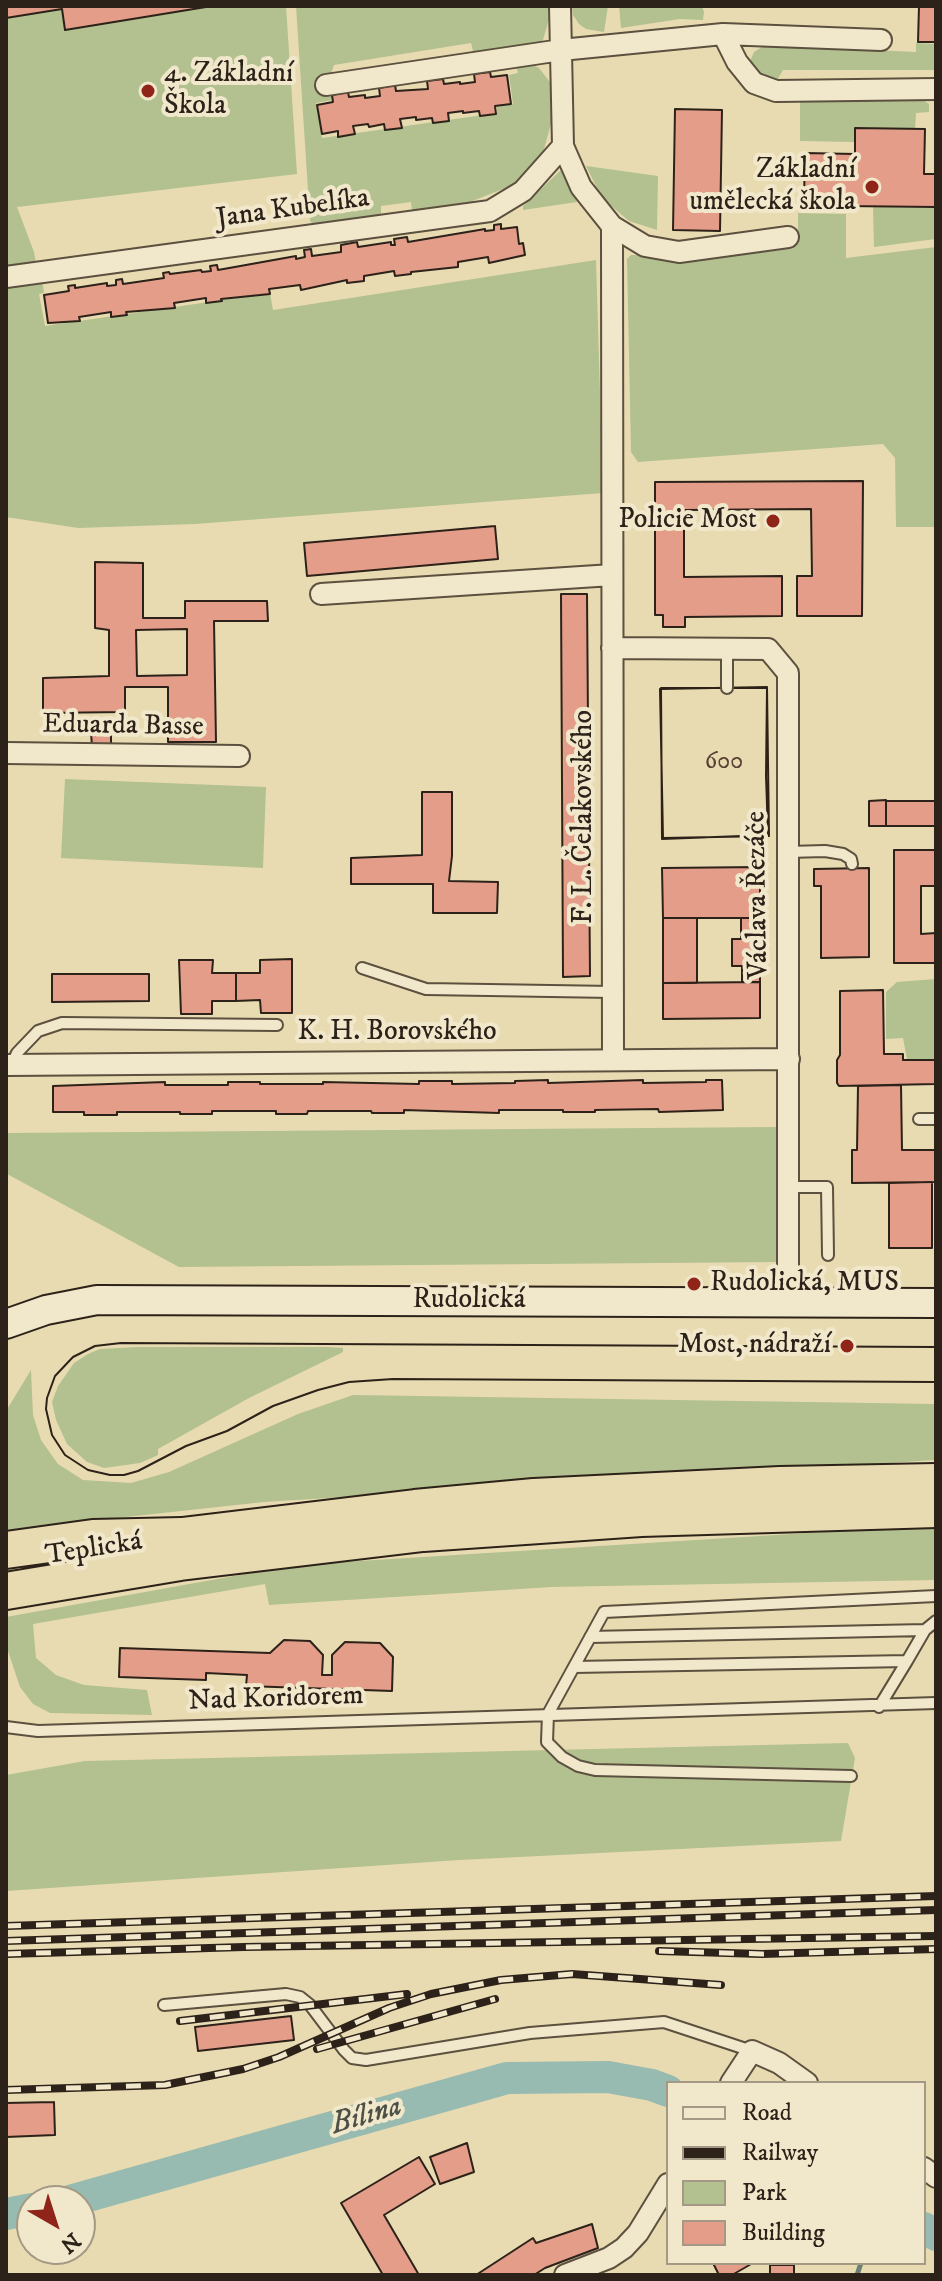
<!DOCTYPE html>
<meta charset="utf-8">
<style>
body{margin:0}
#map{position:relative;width:942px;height:2281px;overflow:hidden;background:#e9dbb1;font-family:"IM FELL DW Pica",serif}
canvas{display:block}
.frame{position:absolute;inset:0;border:8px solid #2d2219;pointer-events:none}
.legend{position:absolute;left:666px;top:2081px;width:260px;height:184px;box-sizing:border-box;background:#f1e8cc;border:2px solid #a39984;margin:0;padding:10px 14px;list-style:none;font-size:24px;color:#2d2219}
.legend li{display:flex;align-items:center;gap:16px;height:40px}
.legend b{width:40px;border:2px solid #a39984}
.north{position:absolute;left:16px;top:2185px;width:80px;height:80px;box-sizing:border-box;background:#f1e8cc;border:2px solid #a39984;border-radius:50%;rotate:141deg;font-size:22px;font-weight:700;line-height:32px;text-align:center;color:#2d2219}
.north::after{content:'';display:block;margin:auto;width:28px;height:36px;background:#8f2418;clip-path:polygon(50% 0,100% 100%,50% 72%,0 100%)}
</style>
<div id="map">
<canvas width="942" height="2281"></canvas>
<div class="frame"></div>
<ul class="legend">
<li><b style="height:10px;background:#f1e8cc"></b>Road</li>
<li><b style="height:10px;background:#2d2219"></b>Railway</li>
<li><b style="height:22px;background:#b2c18f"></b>Park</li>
<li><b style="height:22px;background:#e39d89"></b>Building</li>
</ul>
<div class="north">N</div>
</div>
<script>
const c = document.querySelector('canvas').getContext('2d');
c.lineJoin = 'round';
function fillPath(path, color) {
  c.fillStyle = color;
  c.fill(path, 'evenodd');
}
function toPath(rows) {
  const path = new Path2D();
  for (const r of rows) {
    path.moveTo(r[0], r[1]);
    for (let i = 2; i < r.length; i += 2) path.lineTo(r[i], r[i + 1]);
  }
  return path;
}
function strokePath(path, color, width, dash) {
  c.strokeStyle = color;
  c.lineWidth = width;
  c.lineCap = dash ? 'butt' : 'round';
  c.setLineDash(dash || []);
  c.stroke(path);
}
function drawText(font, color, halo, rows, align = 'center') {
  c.font = font + ' "IM FELL DW Pica",serif';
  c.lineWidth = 8;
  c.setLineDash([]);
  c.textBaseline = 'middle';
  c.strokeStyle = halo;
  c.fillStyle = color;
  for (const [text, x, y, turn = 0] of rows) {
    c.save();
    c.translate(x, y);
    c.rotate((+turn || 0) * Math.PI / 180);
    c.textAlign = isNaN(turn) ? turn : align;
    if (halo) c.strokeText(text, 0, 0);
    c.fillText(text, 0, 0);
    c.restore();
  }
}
const green = toPath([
 [212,6,286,6,297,174,17,207,34,252,36,264,6,269,6,18,62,9],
 [296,6,550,6,550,16,543,40,538,45,504,54,473,51,471,43,334,65,331,74,314,82,316,92,343,89,331,93,332,100,316,103,322,138,497,113,497,107,513,104,509,75,518,73,516,64,533,65,539,68,553,86,556,105,543,153,513,185,470,202,412,210,411,202,381,206,381,215,314,225,310,221],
 [572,6,608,6,604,32,586,29,579,24,573,15],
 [619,6,702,6,704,12,703,20,680,19,621,28],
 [916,43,936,44,936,70,783,70,776,82,757,73,750,61,754,52,765,45,916,52],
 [800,100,923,100,929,104,929,112,916,113,915,130,856,127,855,142,800,141],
 [586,166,658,176,657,230,629,221,602,198],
 [561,170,577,202,523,210,523,206],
 [936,197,936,239,874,247,873,207,935,208],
 [798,213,846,214,846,258,936,247,936,527,896,527,895,458,883,444,638,462,631,452,627,259,631,255,643,255,672,260,798,244],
 [596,260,603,493,195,524,78,528,6,517,6,285,42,280,44,293,39,294,45,326,270,293,273,310],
 [65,779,266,787,263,868,61,858],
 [936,979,936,1076,935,1076,935,1060,907,1059,903,1038,886,1039,886,992,897,982],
 [776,1127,779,1262,179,1267,7,1174,6,1153,6,1133],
 [137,1347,328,1347,343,1348,343,1352,249,1398,158,1449,158,1455,140,1463,104,1468,87,1462,67,1444,56,1420,52,1402,58,1386,74,1363,88,1354,100,1349],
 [31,1370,33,1415,41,1440,58,1464,83,1480,131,1483,169,1472,298,1414,353,1395,936,1404,936,1460,264,1502,6,1530,6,1411],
 [936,1525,936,1580,551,1587,269,1605,265,1584,33,1624,36,1658,56,1675,84,1685,147,1690,152,1715,50,1713,33,1704,20,1687,6,1645,6,1617,295,1565],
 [848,1743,855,1758,841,1841,459,1860,6,1891,6,1775,85,1761]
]);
const stream = toPath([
 [857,2275,861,2263]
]);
const river = toPath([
 [70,2201,507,2078,608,2077,652,2085,668,2091],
 [6,2214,32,2209],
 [924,2228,936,2235]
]);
const building = toPath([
 [6,6,212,6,65,30,62,9,6,18,6,6],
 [919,6,936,6,936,42,918,42,919,6],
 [490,72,491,77,507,75,511,104,495,106,496,114,480,116,479,111,463,113,463,111,448,113,449,121,433,123,432,118,416,120,416,117,400,119,402,128,385,130,384,124,369,127,368,124,353,126,355,134,338,137,338,131,322,134,317,105,333,102,332,95,348,92,349,97,365,95,365,98,380,96,379,88,395,85,396,91,428,89,427,81,443,79,444,84,460,82,460,84,475,82,474,74,490,72],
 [675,109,722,110,720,231,673,230,675,109],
 [855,128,925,129,924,174,935,174,935,207,844,206,844,200,804,199,805,153,855,154,855,128],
 [501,224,501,229,517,227,519,244,523,243,525,255,489,263,488,257,458,262,458,267,411,272,411,274,395,276,394,271,364,276,364,281,347,283,347,280,301,290,300,285,269,289,270,294,221,299,222,301,206,303,206,298,174,303,175,308,126,312,127,315,111,317,111,312,79,317,80,321,48,323,44,295,69,291,68,286,75,285,75,288,107,283,107,286,116,285,116,280,122,279,123,284,164,278,163,273,169,272,170,274,201,270,202,272,211,271,210,266,217,265,218,270,296,256,296,259,305,257,304,250,311,249,312,256,341,252,341,245,357,242,358,247,391,242,391,245,395,245,394,239,407,237,408,242,485,229,485,231,494,230,494,225,501,224],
 [863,481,862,616,797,616,797,576,812,576,811,509,684,510,684,577,782,576,782,616,685,617,685,627,663,627,663,615,655,615,655,482,863,481],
 [495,526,498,559,307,576,304,543,495,526],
 [95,562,143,563,143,618,185,618,185,601,267,601,268,621,214,621,216,742,168,742,168,687,125,687,125,712,43,713,43,678,109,676,109,630,95,628,95,562],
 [187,629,187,675,137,676,136,630,187,629],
 [561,594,587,594,590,976,563,977,561,594],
 [767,687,769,836,663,838,660,689,767,687],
 [661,688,767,688,766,776,768,835,662,839,661,688],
 [91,732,111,732,111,747,92,747,91,732],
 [422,792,452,792,452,856,449,881,498,882,497,913,433,913,433,884,351,884,351,858,422,855,422,792],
 [886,800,886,826,869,826,869,801,886,800],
 [886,801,936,801,936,826,886,826,886,801],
 [894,850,936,850,936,886,921,886,921,934,936,933,936,963,894,963,894,850],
 [760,867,760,918,663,918,662,868,760,867],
 [869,868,869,957,821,958,821,886,814,886,814,869,869,868],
 [663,918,697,918,697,983,663,983,663,918],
 [741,918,760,918,760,982,742,982,742,966,732,966,732,939,741,939,741,918],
 [292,959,292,1013,261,1013,260,1000,236,1001,236,973,260,973,260,960,292,959],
 [179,960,213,960,212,973,236,973,236,1001,212,1001,212,1014,181,1014,179,960],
 [52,974,149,974,149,1001,52,1002,52,974],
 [760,982,760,1018,663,1019,663,983,760,982],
 [883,990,884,1054,903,1054,903,1060,935,1060,936,1084,839,1086,837,1083,837,1060,840,1055,840,991,883,990],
 [548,1080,548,1083,643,1080,643,1083,706,1082,706,1080,722,1080,723,1110,659,1112,658,1109,595,1110,595,1112,563,1112,563,1110,499,1110,499,1113,404,1110,404,1113,372,1113,371,1111,308,1111,307,1114,276,1114,276,1111,212,1111,212,1114,180,1114,180,1112,117,1112,117,1115,84,1115,84,1112,53,1112,53,1086,165,1082,165,1085,228,1085,228,1082,260,1082,260,1084,323,1084,323,1082,419,1084,419,1081,452,1081,452,1084,515,1083,515,1081,548,1080],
 [901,1085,902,1150,936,1150,936,1182,852,1183,852,1150,857,1150,858,1086,901,1085],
 [932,1182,932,1248,889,1248,889,1183,932,1182],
 [284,1640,310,1641,323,1655,322,1675,332,1675,332,1655,345,1642,380,1643,393,1657,392,1691,246,1686,247,1675,206,1673,206,1680,119,1677,120,1648,270,1653,284,1640],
 [291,2016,294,2040,198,2051,195,2027,291,2016],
 [54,2102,55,2135,6,2137,6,2103,54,2102],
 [467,2143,474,2172,440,2184,430,2157,467,2143],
 [419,2157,435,2184,384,2215,419,2275,383,2275,341,2203,419,2157],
 [592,2224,598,2248,545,2268,534,2275,476,2275,533,2238,536,2243,592,2224],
 [713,2263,753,2263,732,2275,719,2275,713,2263],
 [770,2265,794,2265,794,2275,770,2275,770,2265]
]);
const lane = toPath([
 [727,688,727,650],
 [787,852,825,851,843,854,851,859,852,864],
 [362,968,426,989,613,992],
 [12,1064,17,1053,38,1031,62,1023,277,1025],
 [919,1119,936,1119],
 [790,1187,827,1187,828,1255],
 [590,1637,925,1630,936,1621],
 [574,1667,907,1661,925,1630],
 [879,1707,907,1661],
 [6,1727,38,1731,936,1703],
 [851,1776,595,1770,578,1766,562,1757,547,1742,548,1714,604,1612,936,1596],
 [164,2005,286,1994,300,1997,310,2005,344,2050,352,2058,366,2060,530,2033,664,2022,752,2051]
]);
const street = toPath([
 [560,6,563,146,581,187,612,226,645,246,679,252,788,237],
 [723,34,737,62,754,83,776,91,936,89],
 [326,85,561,50,723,34,881,40],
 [612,226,613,1060],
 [6,277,490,211,523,191,563,146],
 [321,594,612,575],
 [612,648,768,649,788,673,788,1303],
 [6,753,239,756],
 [6,1065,789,1059],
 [731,2083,752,2051,779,2063,807,2083],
 [924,2168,936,2177],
 [565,2275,609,2258,624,2248,638,2233,668,2184]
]);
const secondary = toPath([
 [6,1324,46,1310,97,1300,936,1303]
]);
const highway = toPath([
 [6,1550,93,1538,182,1536,415,1508,534,1497,780,1485,936,1482],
 [6,1591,180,1562,423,1533,641,1518,936,1509]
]);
const tram = toPath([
 [936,1347,121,1343,95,1346,73,1357,55,1376,47,1398,46,1409,52,1435,65,1455,88,1470,110,1475,124,1475,138,1471,186,1446,227,1431,273,1406,318,1390,349,1382,393,1379,936,1382]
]);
const rail = toPath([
 [6,1926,936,1896],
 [6,1941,936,1910],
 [659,1951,762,1954,936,1949],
 [6,1954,244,1947,936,1936],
 [180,2021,407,1994],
 [317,2049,495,1999],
 [6,2090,165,2085,243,2069,279,2057,389,2008,431,1994,501,1980,572,1974,721,1985]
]);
const markers = [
 [148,91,8,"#8f2418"],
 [872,187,8,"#8f2418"],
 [773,521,8,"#8f2418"],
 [694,1284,8,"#8f2418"],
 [847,1346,8,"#8f2418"]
];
const numberNames = [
 ["600",724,763]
];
const poiNames = [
 ["4. Základní",164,75,"left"],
 ["Škola",164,107,"left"],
 ["Základní",856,171],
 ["umělecká škola",856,203],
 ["Policie Most",757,521],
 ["Rudolická, MUS",710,1284,"left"],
 ["Most, nádraží",831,1346]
];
const streetNames = [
 ["Jana Kubelíka",293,210,-8],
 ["Eduarda Basse",123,727,1],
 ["F. L. Čelakovského",585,817,-90],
 ["Václava Řezáče",759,895,-91],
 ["K. H. Borovského",397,1033],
 ["Rudolická",469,1301],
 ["Teplická",94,1550,-9],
 ["Nad Koridorem",276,1700,-2]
];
const waterNames = [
 ["Bílina",367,2117,-16]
];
fillPath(green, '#b2c18f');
strokePath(stream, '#6d7e74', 5);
strokePath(river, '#97bbb0', 32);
fillPath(building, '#e39d89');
strokePath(building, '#2d2219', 2);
strokePath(lane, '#5c503f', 14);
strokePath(street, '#5c503f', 24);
strokePath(secondary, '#2d2219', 32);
strokePath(highway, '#2d2219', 40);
strokePath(lane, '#f1e8cc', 10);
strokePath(street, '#f1e8cc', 20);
strokePath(secondary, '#f1e8cc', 28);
strokePath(highway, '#e9dbb1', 36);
strokePath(tram, '#2d2219', 2);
strokePath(rail, '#2d2219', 8);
strokePath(rail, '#f1e8cc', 5, [15]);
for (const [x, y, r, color] of markers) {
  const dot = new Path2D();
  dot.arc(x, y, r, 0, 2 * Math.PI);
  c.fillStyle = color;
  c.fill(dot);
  strokePath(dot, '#f1e8cc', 3);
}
drawText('24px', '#5a4135', null, numberNames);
drawText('28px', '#2d2219', '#f1e8cc', poiNames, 'right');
drawText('28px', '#2d2219', '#f1e8cc', streetNames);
drawText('italic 30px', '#4d5046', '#f1e8cc', waterNames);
</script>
